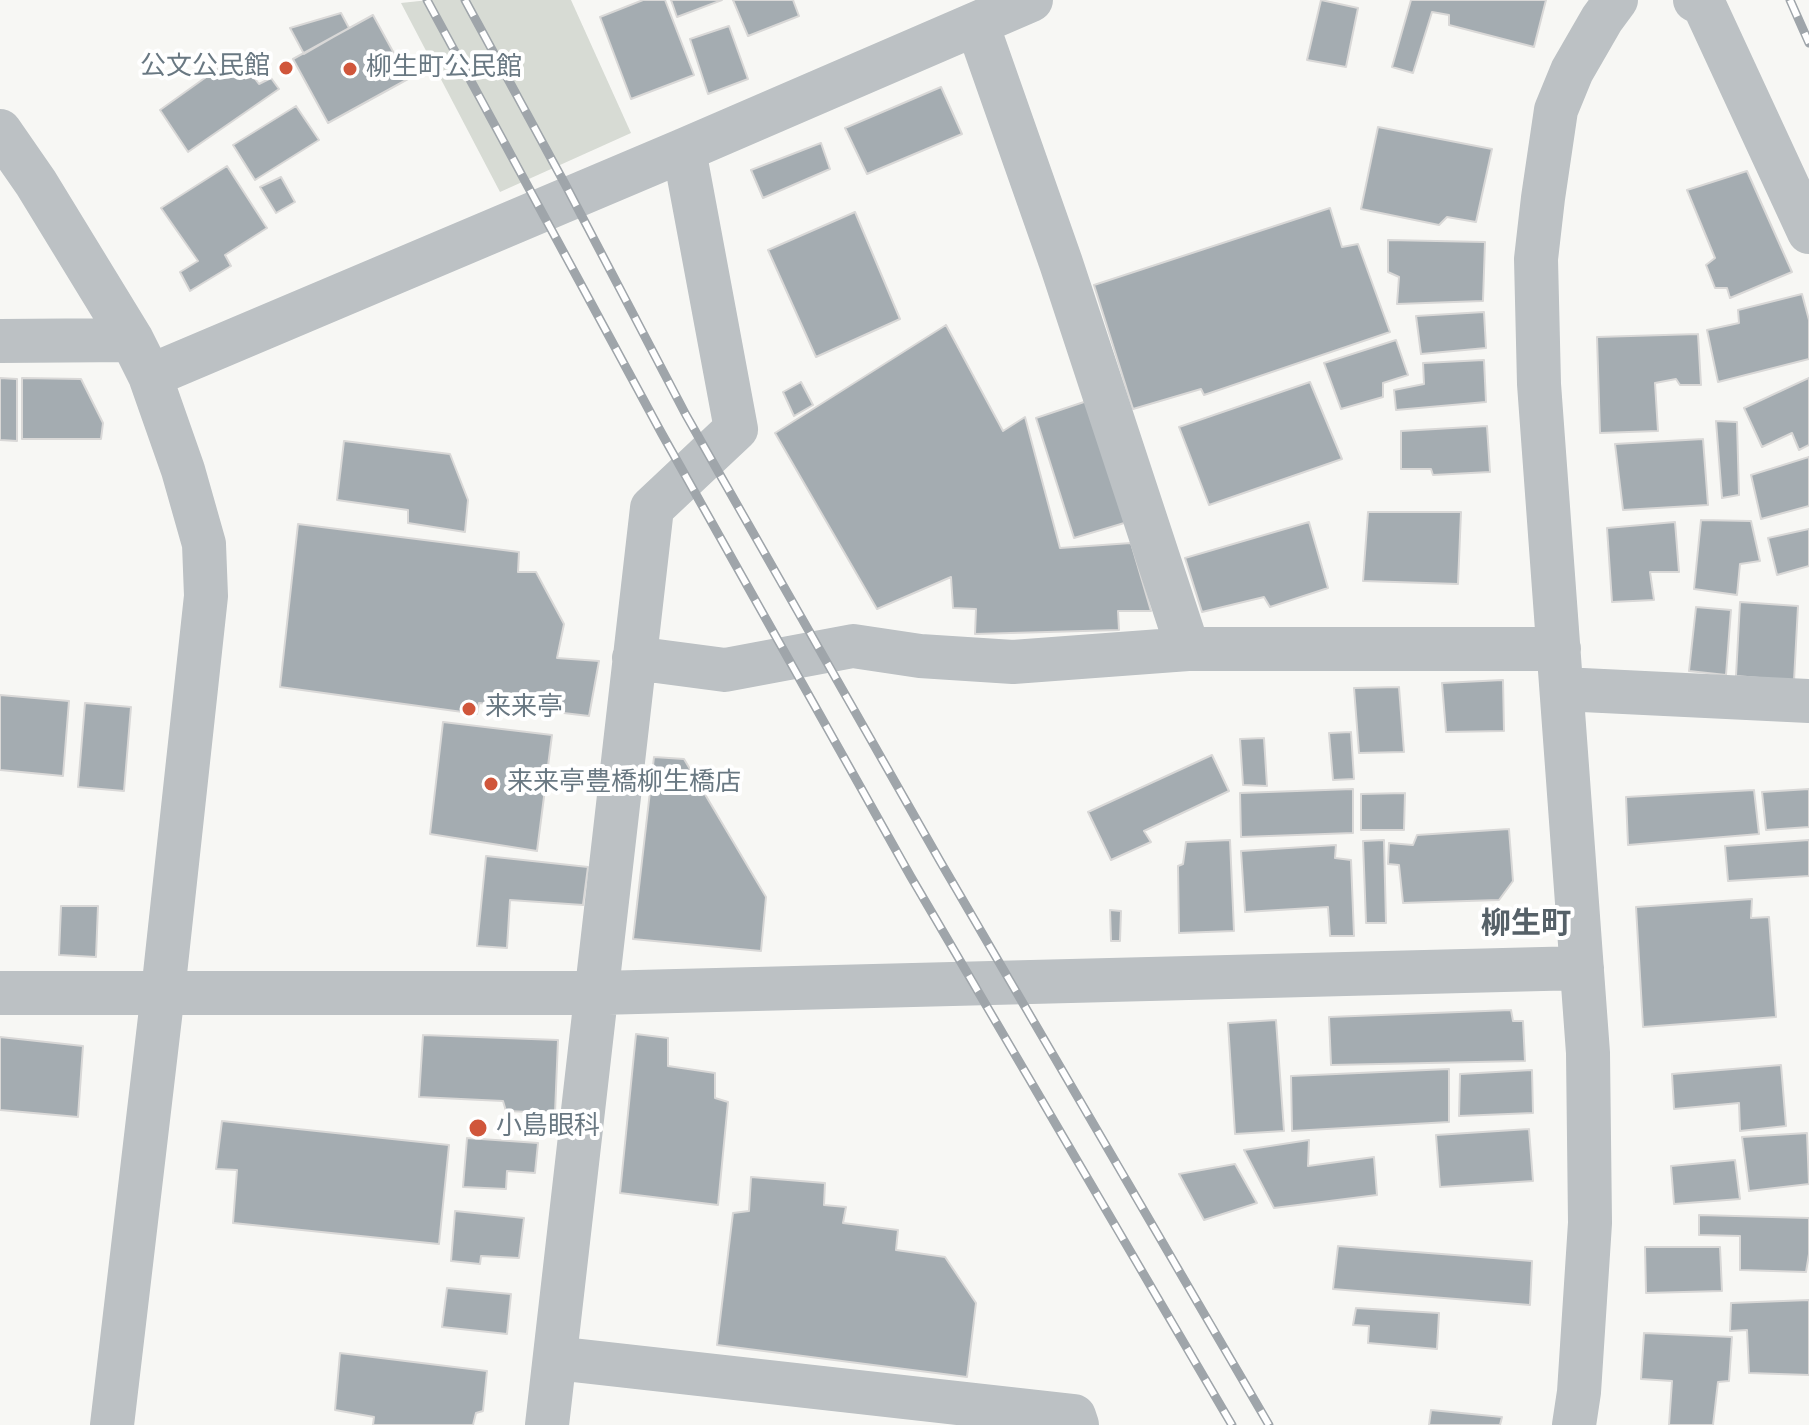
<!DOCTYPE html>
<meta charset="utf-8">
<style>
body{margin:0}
canvas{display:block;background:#f7f7f4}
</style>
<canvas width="1809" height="1425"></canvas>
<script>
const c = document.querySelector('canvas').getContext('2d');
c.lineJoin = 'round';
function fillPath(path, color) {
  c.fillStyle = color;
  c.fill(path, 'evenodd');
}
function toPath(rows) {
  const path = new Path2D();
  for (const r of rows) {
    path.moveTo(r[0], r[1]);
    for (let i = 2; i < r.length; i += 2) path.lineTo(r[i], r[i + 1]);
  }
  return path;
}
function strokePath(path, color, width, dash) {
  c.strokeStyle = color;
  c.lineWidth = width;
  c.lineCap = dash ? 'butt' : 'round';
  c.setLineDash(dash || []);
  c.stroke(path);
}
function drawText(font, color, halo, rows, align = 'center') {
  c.font = font + ' "Source Sans 3","Noto Sans JP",sans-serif';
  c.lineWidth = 8;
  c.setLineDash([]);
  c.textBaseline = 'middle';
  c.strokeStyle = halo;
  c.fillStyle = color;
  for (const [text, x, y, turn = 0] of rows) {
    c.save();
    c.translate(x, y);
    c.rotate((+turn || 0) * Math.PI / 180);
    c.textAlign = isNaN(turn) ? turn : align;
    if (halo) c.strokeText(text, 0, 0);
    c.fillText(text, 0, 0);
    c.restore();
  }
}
const green = toPath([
 [429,0,571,0,631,133,500,192,401,3]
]);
const building = toPath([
 [643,0,665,0,694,75,631,99,600,17,643,0],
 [671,0,722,0,677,17,671,0],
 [733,0,793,0,799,16,748,36,733,0],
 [1321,0,1358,8,1346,67,1307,60,1321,0],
 [1411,0,1546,0,1534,47,1449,25,1449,15,1432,12,1413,73,1392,67,1411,0],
 [341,13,349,28,304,54,290,28,341,13],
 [373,15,408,79,328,123,293,59,373,15],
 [729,26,748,79,708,94,690,39,729,26],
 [237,55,259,84,271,78,279,89,188,152,160,110,237,55],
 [941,87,962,134,867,174,845,128,941,87],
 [296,106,319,140,255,180,233,145,296,106],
 [1378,127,1492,149,1476,222,1447,217,1439,225,1361,209,1378,127],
 [821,143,830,169,763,198,751,170,821,143],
 [227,166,267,228,225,255,231,266,190,291,180,272,198,261,161,208,227,166],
 [1747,171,1792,272,1730,298,1727,288,1715,288,1706,265,1715,258,1687,190,1747,171],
 [281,177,295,202,276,213,260,187,281,177],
 [1330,208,1342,247,1358,244,1390,332,1204,395,1201,389,1133,409,1094,285,1330,208],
 [855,212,900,319,816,357,768,250,855,212],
 [1388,240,1485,242,1483,301,1397,304,1399,277,1388,272,1388,240],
 [1802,294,1809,320,1809,359,1718,382,1707,330,1739,323,1738,310,1802,294],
 [1484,312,1486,348,1421,354,1416,316,1484,312],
 [946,325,1003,431,1025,417,1060,548,1131,543,1151,611,1118,611,1119,630,975,634,976,609,953,608,951,577,877,609,775,433,946,325],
 [1698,334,1701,385,1680,385,1676,379,1655,383,1658,431,1600,433,1597,337,1698,334],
 [1396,340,1408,375,1383,383,1383,397,1341,409,1324,363,1396,340],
 [1484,360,1486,402,1396,410,1394,390,1424,384,1423,363,1484,360],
 [0,378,17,379,17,441,0,440,0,378],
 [22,378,81,379,103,423,101,439,22,439,22,378],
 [1809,378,1809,445,1799,450,1792,433,1762,447,1744,408,1809,378],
 [801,382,813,405,794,416,783,392,801,382],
 [1310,382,1342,459,1209,505,1179,427,1310,382],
 [1090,400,1131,521,1074,538,1036,418,1090,400],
 [1716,421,1737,422,1739,495,1722,498,1716,421],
 [1487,426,1490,472,1433,475,1431,469,1401,469,1401,431,1487,426],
 [1703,439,1708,505,1623,510,1615,444,1703,439],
 [344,441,450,454,468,500,465,532,408,523,408,510,337,500,344,441],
 [1809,457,1809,506,1761,519,1751,475,1809,457],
 [1368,512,1461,512,1458,584,1363,581,1368,512],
 [1701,520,1751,521,1760,561,1740,564,1737,595,1694,589,1701,520],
 [1309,522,1328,588,1270,607,1264,597,1202,612,1185,558,1309,522],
 [1675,522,1679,572,1650,572,1654,600,1612,602,1607,528,1675,522],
 [298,524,519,552,518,572,536,572,564,624,557,658,599,661,589,716,479,703,477,714,280,687,298,524],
 [1809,529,1809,566,1777,575,1768,538,1809,529],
 [1740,602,1798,606,1794,681,1736,676,1740,602],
 [1696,607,1731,610,1726,675,1689,671,1696,607],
 [1503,680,1504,731,1446,732,1442,683,1503,680],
 [1399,687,1404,752,1359,753,1354,688,1399,687],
 [0,695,69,701,63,776,0,770,0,695],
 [85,703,131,707,124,791,78,787,85,703],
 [443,722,552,735,537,851,430,834,443,722],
 [1351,732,1354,779,1333,780,1329,733,1351,732],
 [1264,738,1267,786,1243,785,1240,739,1264,738],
 [1212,755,1229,791,1144,831,1151,842,1111,860,1088,812,1212,755],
 [654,757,684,759,766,897,761,951,633,939,654,757],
 [1353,789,1353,833,1241,837,1240,793,1353,789],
 [1809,789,1809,827,1766,830,1762,792,1809,789],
 [1754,790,1759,834,1628,845,1626,797,1754,790],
 [1405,793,1404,830,1361,830,1361,794,1405,793],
 [1509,829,1513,881,1499,900,1403,903,1399,865,1388,864,1389,843,1413,845,1417,835,1509,829],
 [1230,840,1234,931,1179,933,1178,866,1183,864,1186,842,1230,840],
 [1384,840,1386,923,1366,923,1363,841,1384,840],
 [1809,840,1809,876,1728,881,1725,846,1809,840],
 [1336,845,1335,858,1351,860,1354,936,1330,936,1328,907,1245,912,1241,851,1336,845],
 [486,856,588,867,583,905,510,900,507,948,477,946,486,856],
 [1752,899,1751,918,1769,917,1776,1017,1643,1027,1636,907,1752,899],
 [61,906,98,906,96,957,59,955,61,906],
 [1110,910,1121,911,1120,941,1111,941,1110,910],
 [1511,1010,1513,1021,1523,1021,1525,1061,1331,1065,1329,1017,1511,1010],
 [1276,1020,1284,1131,1235,1134,1228,1023,1276,1020],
 [636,1034,668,1038,668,1066,715,1073,715,1098,728,1102,718,1205,620,1193,636,1034],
 [423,1035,558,1040,555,1113,506,1111,503,1101,419,1097,423,1035],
 [0,1037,83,1046,78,1117,0,1110,0,1037],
 [1781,1065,1786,1126,1740,1131,1739,1103,1674,1109,1672,1074,1781,1065],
 [1449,1069,1449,1122,1292,1131,1291,1076,1449,1069],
 [1532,1070,1533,1113,1459,1116,1460,1074,1532,1070],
 [222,1121,449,1145,439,1244,233,1223,237,1170,216,1169,222,1121],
 [1529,1129,1533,1181,1440,1187,1436,1135,1529,1129],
 [1807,1133,1809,1184,1749,1191,1742,1137,1807,1133],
 [467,1138,538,1143,535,1173,507,1171,506,1189,463,1187,467,1138],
 [1309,1140,1308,1166,1374,1157,1377,1195,1274,1208,1244,1150,1309,1140],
 [1735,1160,1740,1199,1674,1204,1671,1166,1735,1160],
 [1235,1164,1257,1203,1204,1220,1179,1174,1235,1164],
 [751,1177,825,1183,824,1205,846,1207,843,1223,898,1230,896,1250,945,1257,976,1303,967,1377,717,1345,733,1213,749,1211,751,1177],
 [455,1211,524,1218,519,1258,481,1256,480,1264,451,1261,455,1211],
 [1699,1215,1809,1218,1809,1254,1806,1272,1740,1270,1740,1236,1699,1235,1699,1215],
 [1338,1246,1532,1261,1530,1305,1333,1289,1338,1246],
 [1645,1247,1720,1247,1722,1291,1646,1293,1645,1247],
 [447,1288,511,1294,507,1334,442,1327,447,1288],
 [1809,1300,1809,1375,1749,1373,1747,1330,1730,1331,1731,1303,1809,1300],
 [1356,1308,1439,1313,1437,1349,1368,1343,1369,1326,1353,1325,1356,1308],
 [1644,1333,1732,1337,1729,1381,1718,1382,1713,1425,1669,1425,1672,1381,1641,1379,1644,1333],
 [340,1353,487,1371,483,1411,476,1413,473,1425,373,1425,374,1417,335,1410,340,1353],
 [1431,1410,1502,1417,1500,1425,1429,1425,1431,1410]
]);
const minor = toPath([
 [1695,0,1704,5,1809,232],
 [977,24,1061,263,1188,649],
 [0,131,36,183,132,340,150,376,183,470,204,544,206,596,163,992,112,1425],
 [0,341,132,340],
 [150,376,684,150,1031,0],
 [634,658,725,670,853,646,920,656,1013,662,1188,649,1559,649],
 [1562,689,1809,701],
 [0,993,598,993,1582,968],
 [555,1358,1074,1416,1077,1425],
 [547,1425,652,508,736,429,684,150],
 [1574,1425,1579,1392,1590,1223,1588,1053,1539,384,1536,259,1543,198,1556,110,1572,71,1602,19,1616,0]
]);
const rail = toPath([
 [427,0,662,434,911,877,1232,1425],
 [465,0,565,184,686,415,940,861,1269,1425],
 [1790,0,1809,43]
]);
const markers = [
 [286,68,8,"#d0563b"],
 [350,69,8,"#d0563b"],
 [469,709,8,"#d0563b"],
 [491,784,8,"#d0563b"],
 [478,1128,10,"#d0563b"]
];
const poiNames = [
 ["公文公民館",270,68,"right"],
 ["柳生町公民館",366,69],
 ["来来亭",485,709],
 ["来来亭豊橋柳生橋店",507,784],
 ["小島眼科",496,1128]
];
const quarterNames = [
 ["柳生町",1526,926]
];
fillPath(green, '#d7dbd4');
fillPath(building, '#a4acb1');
strokePath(building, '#d9d8d7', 2);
strokePath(minor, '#bcc1c4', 44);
strokePath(rail, '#9fa5aa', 9);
strokePath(rail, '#fff', 6, [18]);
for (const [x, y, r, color] of markers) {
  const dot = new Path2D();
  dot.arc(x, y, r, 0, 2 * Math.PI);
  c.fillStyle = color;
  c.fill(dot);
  strokePath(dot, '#fff', 3);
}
drawText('26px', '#697882', '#fff', poiNames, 'left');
drawText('bold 30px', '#566168', '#fff', quarterNames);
</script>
